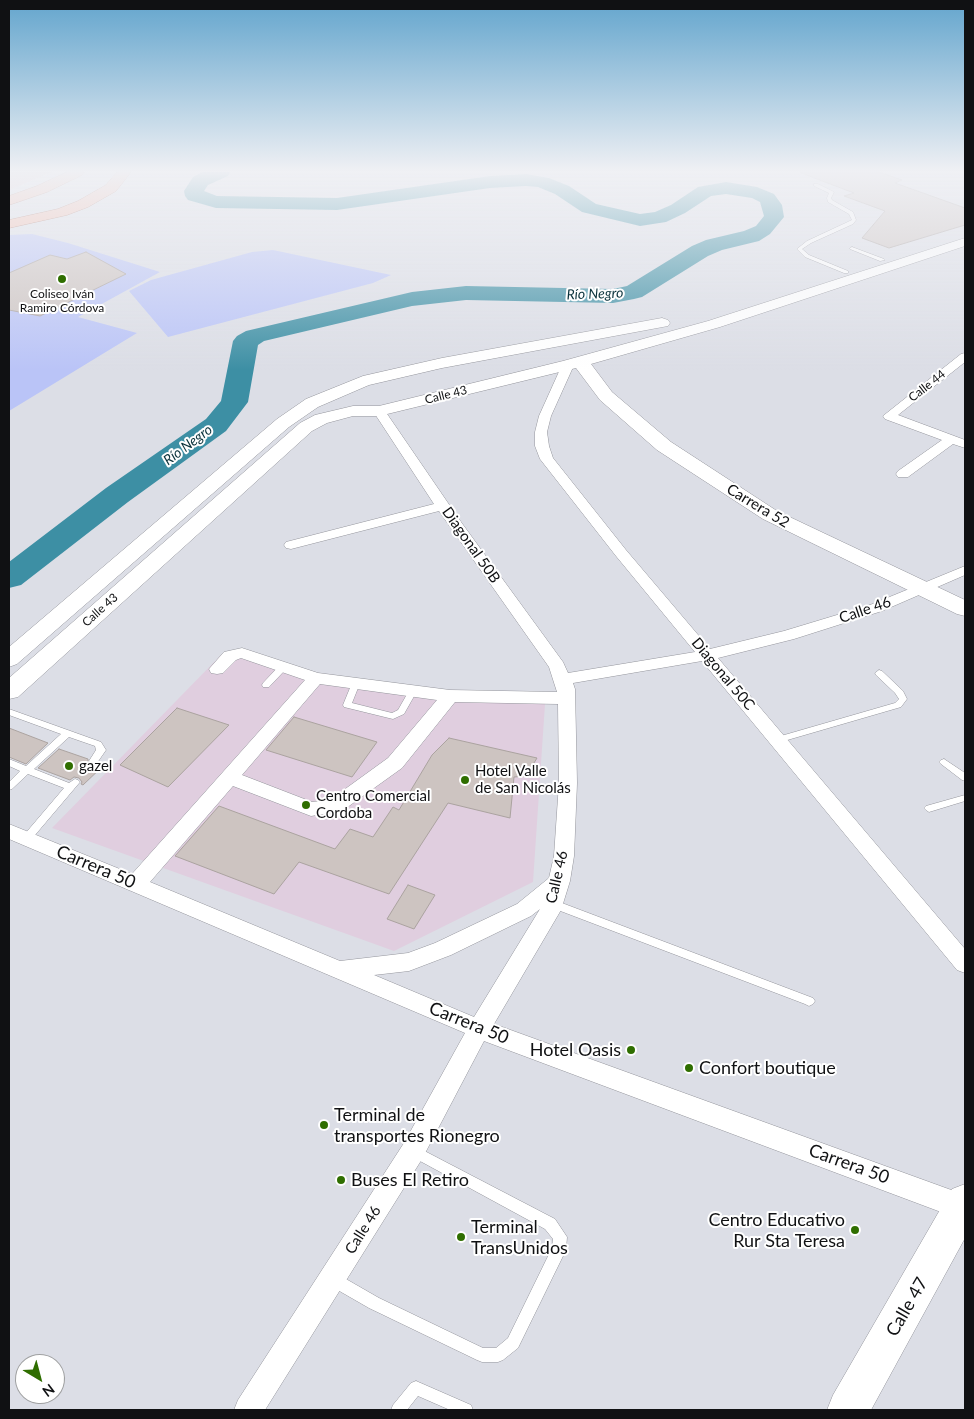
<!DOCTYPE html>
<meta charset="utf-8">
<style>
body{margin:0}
#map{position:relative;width:974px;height:1419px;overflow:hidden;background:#dcdee6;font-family:Lato,sans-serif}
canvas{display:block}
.frame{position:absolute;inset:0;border:10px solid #101113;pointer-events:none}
.north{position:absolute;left:15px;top:1354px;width:50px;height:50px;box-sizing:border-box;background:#fff;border:1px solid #9fa0a1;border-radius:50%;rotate:143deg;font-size:14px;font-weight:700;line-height:20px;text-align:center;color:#101113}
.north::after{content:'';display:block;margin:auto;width:18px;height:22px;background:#2f6e00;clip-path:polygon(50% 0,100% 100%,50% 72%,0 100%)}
</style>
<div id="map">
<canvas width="974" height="1419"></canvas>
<div class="frame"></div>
<div class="north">N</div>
</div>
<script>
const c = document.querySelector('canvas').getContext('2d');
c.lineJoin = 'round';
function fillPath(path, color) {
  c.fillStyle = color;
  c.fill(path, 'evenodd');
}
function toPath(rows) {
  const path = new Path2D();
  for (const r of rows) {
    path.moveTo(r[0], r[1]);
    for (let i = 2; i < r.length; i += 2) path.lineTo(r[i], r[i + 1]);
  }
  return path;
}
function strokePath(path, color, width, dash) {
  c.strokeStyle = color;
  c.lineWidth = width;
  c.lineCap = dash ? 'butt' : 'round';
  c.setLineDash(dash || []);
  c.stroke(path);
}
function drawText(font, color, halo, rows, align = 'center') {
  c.font = font + ' Lato,sans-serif';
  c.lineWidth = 4;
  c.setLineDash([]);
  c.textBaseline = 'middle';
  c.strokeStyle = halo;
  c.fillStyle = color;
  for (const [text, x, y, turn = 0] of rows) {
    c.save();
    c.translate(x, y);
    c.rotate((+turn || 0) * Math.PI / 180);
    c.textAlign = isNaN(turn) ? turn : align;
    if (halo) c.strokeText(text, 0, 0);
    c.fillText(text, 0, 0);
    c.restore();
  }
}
const commercial = toPath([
 [221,655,460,699,545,704,533,882,394,951,52,828]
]);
const education = toPath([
 [9,172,52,172,9,190]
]);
const green = toPath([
 [32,234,68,243,160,272,78,317,137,333,9,411,9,235],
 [273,250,391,275,373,283,168,337,129,291,151,280,252,252]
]);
const river = toPath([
 [202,172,230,172,228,176,208,185,204,191,217,196,337,198,490,176,526,174,549,178,569,186,596,204,640,214,655,212,671,205,698,187,726,182,757,187,774,194,782,205,784,217,770,234,759,241,722,250,708,256,642,297,634,299,613,303,466,300,412,306,264,341,258,345,248,402,226,431,128,502,21,585,9,588,9,562,106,488,206,419,221,401,233,341,237,336,246,331,412,292,466,286,613,289,627,286,692,246,706,240,744,231,756,226,764,216,760,202,752,198,726,194,711,196,685,213,666,222,640,226,582,212,555,194,538,187,526,186,490,188,337,210,216,208,188,200,185,196,184,191,193,177,202,172]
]);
const building = toPath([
 [801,172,879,172,902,180,895,183,965,208,965,225,889,248,862,238,885,211,844,196,854,193,801,173,801,172],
 [86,252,126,274,40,316,9,310,9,273,50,255,67,259,86,252],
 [177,708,229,725,168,787,120,765,177,708],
 [294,717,377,742,352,777,266,750,294,717],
 [9,728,48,743,26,764,9,757,9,728],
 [449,738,537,758,526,776,514,777,510,818,448,803,389,894,299,862,274,894,175,856,219,806,335,849,350,829,373,837,393,807,399,810,432,755,449,738],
 [59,749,88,759,88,762,91,765,99,763,104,765,83,785,81,784,82,782,79,778,74,777,70,780,38,768,59,749],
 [408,885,435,895,414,929,387,919,408,885]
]);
const lane = toPath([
 [814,184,818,184,834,192,831,198,832,200,853,212,856,220,853,224,811,243,802,249,809,255,848,271,848,273,844,273,805,257,797,249,807,241,852,220,849,214,828,202,827,198,829,193,814,186,814,184],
 [852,247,884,259,885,260,880,261,850,249,850,248,852,247],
 [283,664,287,667,286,669,269,687,263,687,262,685,263,683,280,665,283,664],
 [879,670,882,671,903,691,907,699,901,707,777,743,774,742,772,740,774,738,895,703,899,699,895,693,876,675,875,673,879,670],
 [356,680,360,683,352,703,392,713,398,710,410,689,416,689,417,691,404,714,393,719,344,707,343,705,352,683,356,680],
 [9,709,101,742,106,750,97,763,91,763,89,761,96,750,95,746,69,737,34,769,69,783,75,779,78,780,80,782,30,841,27,842,24,841,22,838,24,835,64,788,28,774,12,789,9,790,9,782,20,771,9,766,9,759,26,766,61,734,9,715,9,709],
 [944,759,965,773,965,781,962,780,941,764,939,762,941,760,944,759],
 [965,795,965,801,929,812,926,810,924,808,926,806,965,795],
 [554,900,813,998,815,1001,813,1004,809,1006,805,1004,550,907,549,904,550,901,554,900],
 [413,1145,555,1219,567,1237,566,1249,564,1254,518,1348,503,1360,498,1362,482,1362,477,1360,369,1308,329,1285,327,1280,329,1275,334,1273,339,1275,379,1298,483,1348,496,1348,508,1338,552,1248,553,1239,545,1229,409,1155,407,1151,409,1147,413,1145],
 [416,1381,471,1405,473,1410,450,1410,418,1396,407,1410,391,1410,393,1405,411,1383,416,1381]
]);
const street = toPath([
 [965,353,965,362,898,415,965,440,965,448,953,444,908,477,898,477,896,474,898,471,942,440,885,419,883,416,961,354,965,353],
 [568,361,574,365,551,416,547,432,549,446,553,458,626,550,710,649,784,631,870,605,965,566,965,575,882,611,794,639,718,658,965,949,965,973,957,970,702,661,573,683,575,689,577,783,574,856,570,881,561,910,494,1024,965,1195,965,1221,484,1041,422,1159,265,1410,234,1410,238,1400,404,1143,465,1033,9,839,9,824,132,874,305,680,241,658,236,660,223,673,217,674,211,673,209,669,224,652,242,648,318,673,450,690,557,692,549,667,439,511,291,549,286,548,284,545,286,542,434,504,373,411,375,408,383,408,461,522,563,662,568,673,695,652,616,556,540,459,535,446,535,432,539,416,562,365,568,361],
 [320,684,437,700,388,758,330,800,312,802,242,775,320,684],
 [455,702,558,704,559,783,554,856,549,878,517,904,435,943,408,953,340,961,150,882,233,786,311,816,342,811,402,768,455,702],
 [540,909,474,1017,374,975,409,971,451,955,531,916,540,909]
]);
const secondary = toPath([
 [965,238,965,246,720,327,591,364,612,392,671,442,777,511,965,600,965,616,957,614,763,519,657,450,600,400,576,368,379,416,353,416,327,423,312,431,18,697,9,699,9,678,300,423,315,415,353,406,379,406,563,361,708,321,965,238],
 [662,318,668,320,670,323,668,326,442,368,369,385,318,407,289,427,17,664,9,667,9,647,277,419,306,399,363,376,442,358,662,318],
 [965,1184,965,1238,871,1410,827,1410,833,1395,952,1189,965,1184]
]);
const primary = toPath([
 [67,172,84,172,82,175,47,192,9,205,9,196,37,186,67,172],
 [117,172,131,172,116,191,88,207,67,215,9,228,9,220,58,209,78,201,106,185,117,172]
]);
const markers = [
 [62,279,5,"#2f6e00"],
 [69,766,5,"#2f6e00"],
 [465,780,5,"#2f6e00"],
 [306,805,5,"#2f6e00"],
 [631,1050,5,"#2f6e00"],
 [689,1068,5,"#2f6e00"],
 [324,1125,5,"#2f6e00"],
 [341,1180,5,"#2f6e00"],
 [855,1230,5,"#2f6e00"],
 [461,1237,5,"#2f6e00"]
];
const farPoinames = [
 ["Coliseo Iván",62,294],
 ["Ramiro Córdova",62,308]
];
const farStreetnames = [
 ["Calle 44",927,386,-38],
 ["Calle 43",446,395,-14],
 ["Calle 43",100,610,-42]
];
const farWaternames = [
 ["Río Negro",595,294,-2],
 ["Río Negro",188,445,-37]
];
const streetNames = [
 ["Carrera 52",758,506,31],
 ["Diagonal 50B",471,545,55],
 ["Calle 46",865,610,-19],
 ["Diagonal 50C",723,674,50],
 ["Calle 46",557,877,-77],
 ["Calle 46",363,1230,-58]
];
const poiNames = [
 ["gazel",79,766],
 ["Hotel Valle",475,771],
 ["de San Nicolás",475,788],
 ["Centro Comercial",316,796],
 ["Cordoba",316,813]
];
const nearStreetnames = [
 ["Carrera 50",96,867,23],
 ["Carrera 50",469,1023,22],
 ["Carrera 50",849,1164,20],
 ["Calle 47",907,1307,-60]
];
const nearPoinames = [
 ["Hotel Oasis",621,1050,"right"],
 ["Confort boutique",699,1068],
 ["Terminal de",334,1115],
 ["transportes Rionegro",334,1136],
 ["Buses El Retiro",351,1180],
 ["Centro Educativo",845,1220,"right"],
 ["Rur Sta Teresa",845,1241,"right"],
 ["Terminal",471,1227],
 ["TransUnidos",471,1248]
];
fillPath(commercial, '#e0cedf');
fillPath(education, '#e7cdd4');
fillPath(green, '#bac4f7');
fillPath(river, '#3d8fa4');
fillPath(building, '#cdc4c1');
strokePath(building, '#aba3a0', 1);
strokePath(lane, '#94959c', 1);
strokePath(street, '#94959c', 1);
strokePath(secondary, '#94959c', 1);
strokePath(primary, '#a2614e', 1);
fillPath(lane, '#fff');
fillPath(street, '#fff');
fillPath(secondary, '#fff');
fillPath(primary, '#f7baa8');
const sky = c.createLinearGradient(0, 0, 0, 370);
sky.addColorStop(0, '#63a5cd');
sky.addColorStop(0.46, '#eff0f4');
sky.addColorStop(1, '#eff0f400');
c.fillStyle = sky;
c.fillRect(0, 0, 974, 370);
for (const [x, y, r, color] of markers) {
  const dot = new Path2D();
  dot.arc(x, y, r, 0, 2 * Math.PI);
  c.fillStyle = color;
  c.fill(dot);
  strokePath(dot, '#fff', 2);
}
drawText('12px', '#101113', '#fff', farPoinames);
drawText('12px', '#101113', '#fff', farStreetnames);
drawText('italic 14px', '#0a323b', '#fff', farWaternames);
drawText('15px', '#101113', '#fff', streetNames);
drawText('15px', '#101113', '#fff', poiNames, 'left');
drawText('18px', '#101113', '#fff', nearStreetnames);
drawText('18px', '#101113', '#fff', nearPoinames, 'left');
</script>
